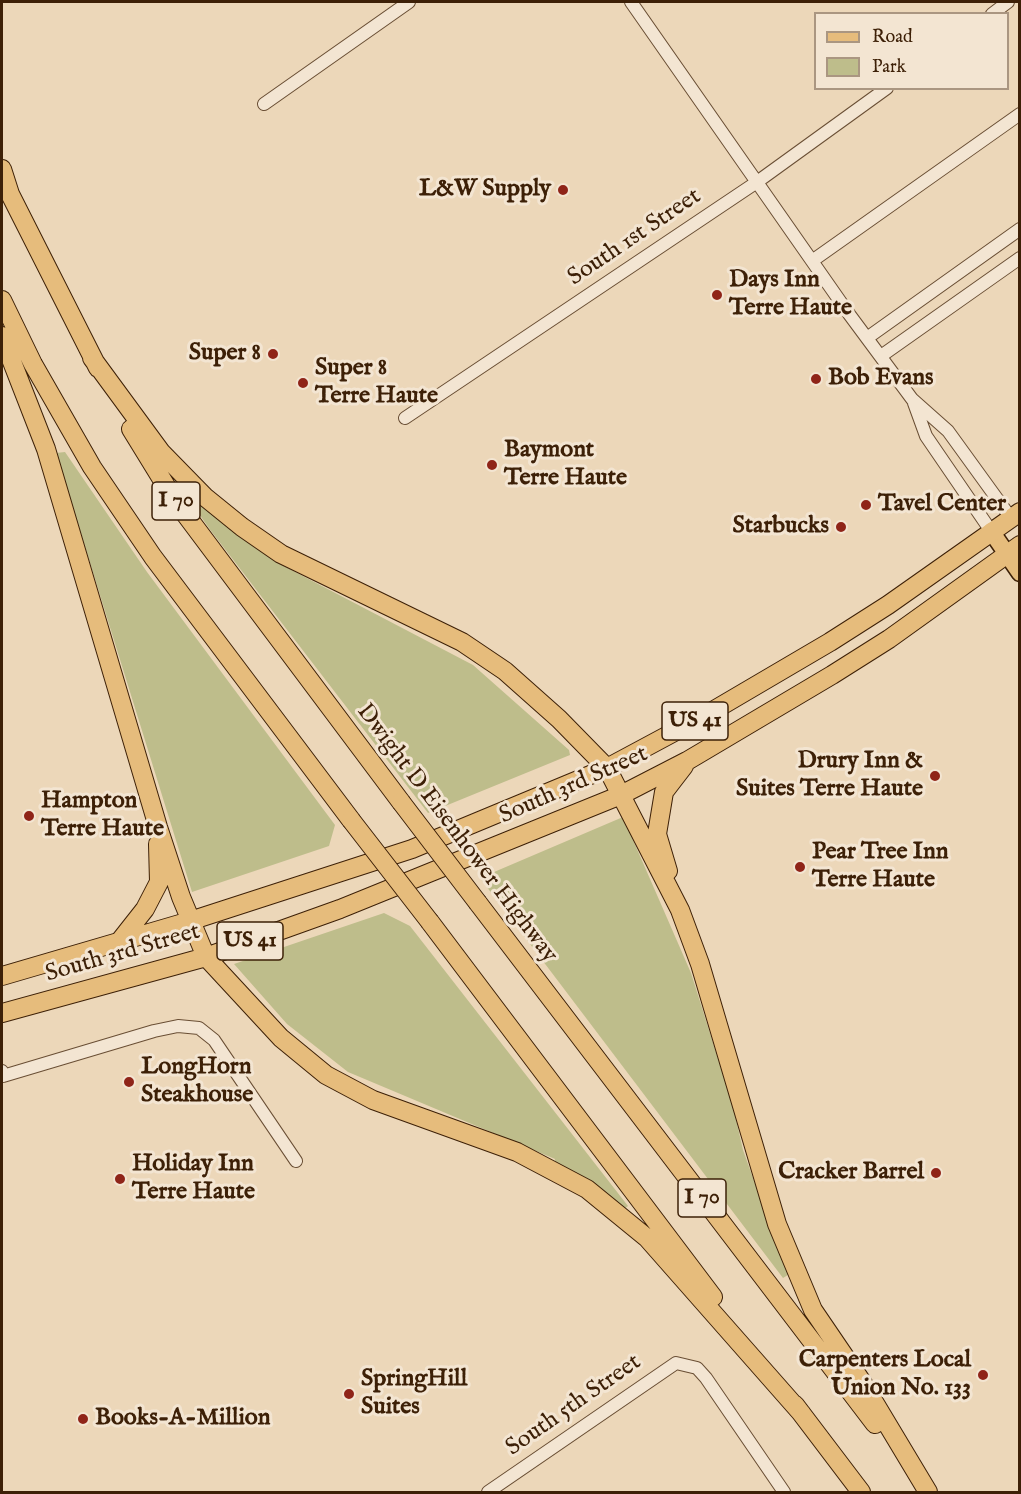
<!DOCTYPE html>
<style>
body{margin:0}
#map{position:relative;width:1021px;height:1494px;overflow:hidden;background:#ecd7b9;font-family:"IM FELL English",serif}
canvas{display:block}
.frame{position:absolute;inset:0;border:3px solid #3d2007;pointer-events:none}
.legend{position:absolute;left:814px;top:12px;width:195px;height:78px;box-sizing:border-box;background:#f3e5d2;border:2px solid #aa9681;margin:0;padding:8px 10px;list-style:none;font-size:18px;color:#3d2007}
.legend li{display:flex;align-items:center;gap:12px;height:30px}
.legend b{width:30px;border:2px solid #aa9681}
</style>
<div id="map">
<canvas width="1021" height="1494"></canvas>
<div class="frame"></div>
<ul class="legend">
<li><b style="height:8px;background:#e6bc7c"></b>Road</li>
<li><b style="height:16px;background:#bebd8b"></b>Park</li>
</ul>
</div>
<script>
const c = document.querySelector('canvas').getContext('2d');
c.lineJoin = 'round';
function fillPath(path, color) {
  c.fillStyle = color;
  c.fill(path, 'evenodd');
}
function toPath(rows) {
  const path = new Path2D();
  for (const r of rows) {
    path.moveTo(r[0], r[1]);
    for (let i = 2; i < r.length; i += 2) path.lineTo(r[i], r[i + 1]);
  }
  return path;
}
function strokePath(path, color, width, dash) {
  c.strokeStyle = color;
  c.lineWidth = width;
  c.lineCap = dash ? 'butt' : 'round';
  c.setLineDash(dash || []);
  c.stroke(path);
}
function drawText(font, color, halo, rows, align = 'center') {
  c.font = font + ' "IM FELL English",serif';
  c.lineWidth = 6;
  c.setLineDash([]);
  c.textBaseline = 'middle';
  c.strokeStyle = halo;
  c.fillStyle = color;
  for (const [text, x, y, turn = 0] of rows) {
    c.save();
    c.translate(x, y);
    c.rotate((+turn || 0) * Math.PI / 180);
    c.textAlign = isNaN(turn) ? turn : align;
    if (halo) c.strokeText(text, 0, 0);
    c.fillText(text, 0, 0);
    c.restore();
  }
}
const green = toPath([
 [65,452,147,572,335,825,329,846,192,892,56,453],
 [190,494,276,562,473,665,569,750,570,755,428,813,211,531,187,497],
 [623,817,691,973,733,1106,743,1150,781,1256,791,1273,783,1278,480,878],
 [384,913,410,926,628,1206,623,1210,554,1164,555,1159,348,1072,287,1024,234,964]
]);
const minor = toPath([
 [631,2,849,314,912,399,948,431,1011,518],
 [992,14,1008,2],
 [264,104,409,2],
 [812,261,1020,114],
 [867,338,1020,229],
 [881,356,1020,258],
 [914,403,926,436,991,531],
 [405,418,757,182,887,88],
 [2,1071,3,1076,154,1031,178,1026,199,1028,214,1040,296,1161],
 [488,1492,676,1363,697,1368,706,1378,784,1492]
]);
const major = toPath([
 [991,531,1020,573]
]);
const highway = toPath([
 [2,169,10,194,98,368],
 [2,300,33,364,92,467,153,557,351,820],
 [2,336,46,449,158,827,181,897,206,957,281,1038,326,1075,373,1100,517,1152,587,1189,647,1238,802,1414],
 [92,358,161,452,205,497,242,527,281,554,462,642,505,671,559,719,607,768,680,910,700,964,777,1224,813,1310,862,1382,928,1492],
 [131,429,174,499,401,802],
 [668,871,657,834,664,792,684,766],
 [478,903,875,1424],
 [430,922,713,1297],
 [119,942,145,909,159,882,158,844],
 [2,976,190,921,412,849,607,768,704,716,830,642,888,605,1020,512],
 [2,1013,206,957,340,909,621,795,687,761,832,675,889,639,1020,545],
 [795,1405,861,1492]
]);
const highwayBridge = toPath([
 [401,802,478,903],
 [351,820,430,922]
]);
const markers = [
 [563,190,6,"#8f2418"],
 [717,295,6,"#8f2418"],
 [273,354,6,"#8f2418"],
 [816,379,6,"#8f2418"],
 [303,383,6,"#8f2418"],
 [492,465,6,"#8f2418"],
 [866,505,6,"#8f2418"],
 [841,527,6,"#8f2418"],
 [935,776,6,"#8f2418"],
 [29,816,6,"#8f2418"],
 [800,867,6,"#8f2418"],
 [129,1082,6,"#8f2418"],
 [936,1173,6,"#8f2418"],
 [120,1179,6,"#8f2418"],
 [983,1375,6,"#8f2418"],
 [349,1394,6,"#8f2418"],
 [83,1419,6,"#8f2418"]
];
const shields = [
 [176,501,48],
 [695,721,66],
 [250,941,66],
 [702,1198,48]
];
const shieldNames = [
 ["I 70",176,501],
 ["US 41",695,721],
 ["US 41",250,941],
 ["I 70",702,1198]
];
const poiNames = [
 ["L&W Supply",551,190,"right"],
 ["Days Inn",729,281],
 ["Terre Haute",729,309],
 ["Super 8",261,354,"right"],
 ["Super 8",315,369],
 ["Terre Haute",315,397],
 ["Bob Evans",828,379],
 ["Baymont",504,451],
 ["Terre Haute",504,479],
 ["Tavel Center",878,505],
 ["Starbucks",829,527,"right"],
 ["Drury Inn &",923,762,"right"],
 ["Suites Terre Haute",923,790,"right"],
 ["Hampton",41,802],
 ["Terre Haute",41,830],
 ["Pear Tree Inn",812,853],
 ["Terre Haute",812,881],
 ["LongHorn",141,1068],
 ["Steakhouse",141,1096],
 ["Holiday Inn",132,1165],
 ["Terre Haute",132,1193],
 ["Cracker Barrel",924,1173,"right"],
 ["Carpenters Local",971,1361,"right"],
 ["Union No. 133",971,1389,"right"],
 ["SpringHill",361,1380],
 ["Suites",361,1408],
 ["Books-A-Million",95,1419]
];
const streetNames = [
 ["South 1st Street",635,238,-34],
 ["South 3rd Street",574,786,-24],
 ["Dwight D Eisenhower Highway",456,834,53],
 ["South 3rd Street",123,954,-16],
 ["South 5th Street",574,1406,-35]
];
fillPath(green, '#bebd8b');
strokePath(minor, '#694e34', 14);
strokePath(major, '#3d2007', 19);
strokePath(highway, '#3d2007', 20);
strokePath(minor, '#f3e5d2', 12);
strokePath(major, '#e6bc7c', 16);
strokePath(highway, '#e6bc7c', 18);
strokePath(highwayBridge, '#3d2007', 20, []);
strokePath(highwayBridge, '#e6bc7c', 18);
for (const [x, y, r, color] of markers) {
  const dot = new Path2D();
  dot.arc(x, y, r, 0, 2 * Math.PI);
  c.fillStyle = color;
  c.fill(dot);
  strokePath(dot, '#f3e5d2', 2);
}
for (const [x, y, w] of shields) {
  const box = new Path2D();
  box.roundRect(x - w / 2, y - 19, w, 38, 4.5);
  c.fillStyle = '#f3e5d2';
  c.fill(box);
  strokePath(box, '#3d2007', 1.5);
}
drawText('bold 22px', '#3d2007', null, shieldNames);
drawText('bold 24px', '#3d2007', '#f3e5d2', poiNames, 'left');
drawText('24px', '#3d2007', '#f3e5d2', streetNames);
</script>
